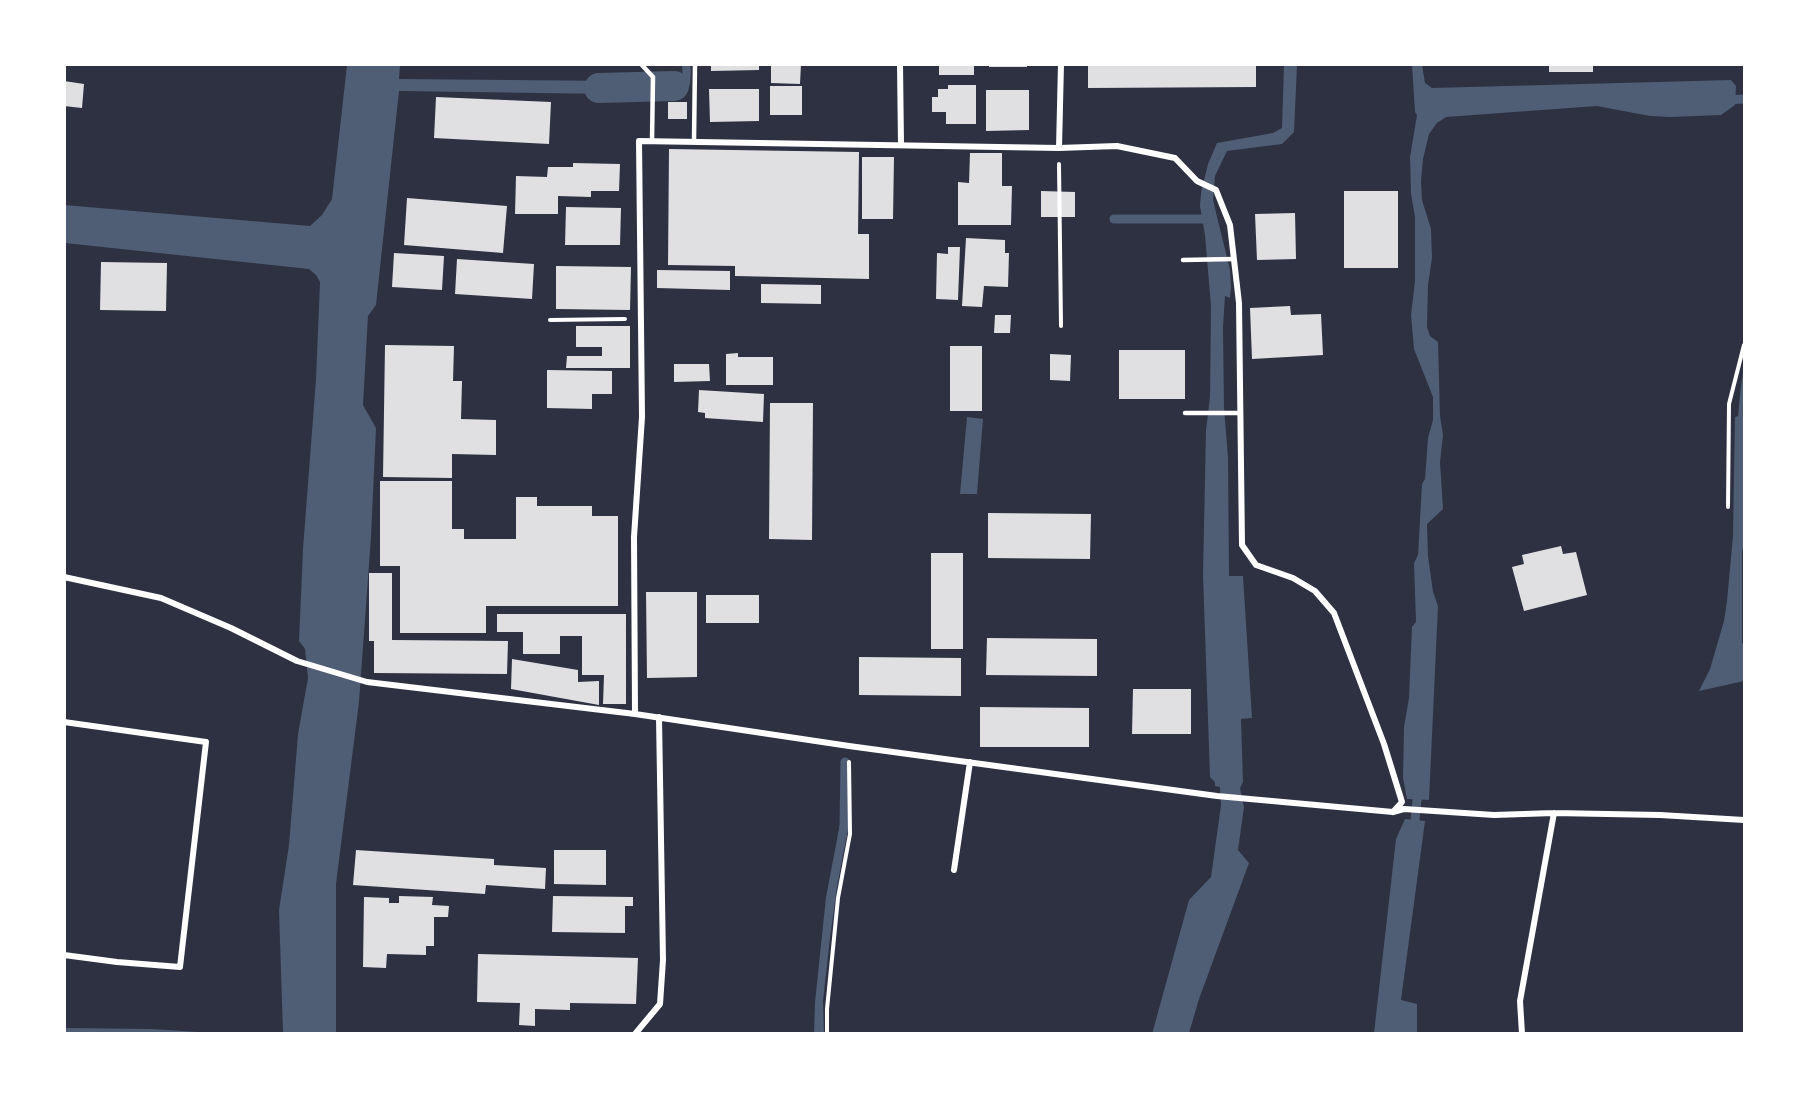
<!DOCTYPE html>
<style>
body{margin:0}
#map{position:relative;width:1809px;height:1098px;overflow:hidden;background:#2d3142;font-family:Lato,sans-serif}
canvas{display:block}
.frame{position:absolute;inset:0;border:66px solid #fff;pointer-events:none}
</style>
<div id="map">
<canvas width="1809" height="1098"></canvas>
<div class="frame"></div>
</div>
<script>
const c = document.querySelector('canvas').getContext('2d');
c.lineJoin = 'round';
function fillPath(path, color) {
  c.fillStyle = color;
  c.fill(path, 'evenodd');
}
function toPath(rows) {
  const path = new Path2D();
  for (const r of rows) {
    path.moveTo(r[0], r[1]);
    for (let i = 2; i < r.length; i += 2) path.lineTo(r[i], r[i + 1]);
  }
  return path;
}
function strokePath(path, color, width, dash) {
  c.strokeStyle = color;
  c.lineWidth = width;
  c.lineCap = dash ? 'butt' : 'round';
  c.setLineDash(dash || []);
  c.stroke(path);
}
const water = toPath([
 [347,65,400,65,399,79,622,81,638,79,639,91,608,94,399,91,376,305,368,316,363,405,376,428,371,537,359,702,336,884,336,1033,283,1033,279,910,289,845,298,734,308,678,305,649,299,641,303,549,316,379,320,282,316,275,309,269,65,243,64,205,310,226,322,215,332,199],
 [682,65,690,65,691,71,690,85,685,89,670,92,671,83,683,80],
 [1284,65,1297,65,1294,132,1282,144,1227,151,1215,176,1213,200,1230,270,1231,287,1230,298,1225,296,1223,327,1224,407,1228,458,1229,576,1243,576,1252,718,1241,719,1243,782,1240,788,1244,807,1238,850,1249,863,1199,999,1189,1033,1152,1034,1189,900,1211,877,1221,805,1220,787,1215,786,1215,782,1210,777,1203,575,1206,430,1210,397,1211,306,1205,235,1200,206,1201,193,1208,164,1217,143,1273,133,1282,128],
 [1412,65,1422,65,1425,83,1432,88,1731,80,1736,86,1735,105,1721,115,1671,117,1650,116,1597,106,1446,117,1437,123,1429,134,1423,159,1421,181,1422,200,1431,229,1432,258,1428,285,1427,327,1430,336,1438,342,1440,416,1443,435,1440,462,1443,509,1427,524,1428,556,1433,592,1438,606,1429,800,1407,799,1403,778,1404,727,1409,698,1412,627,1416,622,1414,563,1418,555,1422,484,1425,479,1428,438,1433,420,1433,397,1414,349,1411,315,1415,281,1415,217,1411,194,1410,157,1417,115,1415,112],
 [1744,367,1744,546,1742,551,1742,643,1744,644,1744,681,1699,691,1710,669,1724,621,1727,601,1733,536,1735,417,1738,416,1741,385],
 [967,417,983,419,977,494,960,494],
 [1405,819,1425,821,1401,1000,1417,1004,1417,1033,1374,1033,1396,839],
 [840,824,848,829,837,887,830,938,823,1001,824,1033,814,1034,815,1002,826,897],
 [65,1028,152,1029,213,1033,65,1034]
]);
const stream = toPath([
 [1726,100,1744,99],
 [1114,219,1211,219],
 [1414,830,1418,790],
 [842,837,844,826,845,762]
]);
const canal = toPath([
 [599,88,674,86]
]);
const building = toPath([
 [711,64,759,64,759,70,711,71],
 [771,64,801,64,800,84,771,83],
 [939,64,974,64,974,75,939,75],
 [989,64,1027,64,1027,67,989,67],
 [1088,64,1256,64,1256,87,1088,88],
 [1549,64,1593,64,1593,72,1549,72],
 [64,81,84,84,82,108,64,106],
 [948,85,976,85,976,124,946,124,946,112,932,112,932,97,938,97,938,89,948,89],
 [770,86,802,86,802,115,770,115],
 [709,89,759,89,759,121,710,122],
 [986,90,1029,90,1029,130,986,131],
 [436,97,551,102,549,144,434,138],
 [668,102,687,102,687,119,668,119],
 [669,149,859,152,858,234,869,234,869,279,735,276,735,266,668,265],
 [970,153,1002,153,1002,186,1012,186,1011,225,958,225,958,182,969,183],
 [862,157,894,157,893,219,862,219],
 [573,163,620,164,619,191,591,191,591,197,558,196,558,214,515,214,516,176,547,177,548,167,573,167],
 [1041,191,1075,192,1075,217,1041,217],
 [1344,191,1398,191,1398,268,1344,268],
 [407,198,507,206,503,253,404,245],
 [566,207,621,208,620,245,565,245],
 [1295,213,1296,259,1257,260,1255,214],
 [966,238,1005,240,1005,253,1009,253,1008,287,984,286,982,307,962,306],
 [948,247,960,247,958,300,936,299,937,253,948,254],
 [394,253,444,256,442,290,392,287],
 [457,259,534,264,532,299,455,294],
 [101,262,167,263,166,311,100,310],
 [556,266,631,267,630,310,556,309],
 [657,270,730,271,730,290,657,288],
 [761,284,821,285,821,304,761,303],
 [1290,306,1291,315,1321,314,1323,355,1252,359,1250,308],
 [995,315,1011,315,1010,333,994,333],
 [576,326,630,326,630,368,566,368,567,356,602,356,602,347,576,347],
 [385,345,454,346,453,381,462,381,461,419,496,420,496,455,452,454,452,478,383,477],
 [950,346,982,346,982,411,950,411],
 [1119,350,1185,350,1185,399,1119,399],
 [738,353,738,357,773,357,773,385,726,385,726,354],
 [1050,354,1071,355,1070,381,1050,380],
 [674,364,709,364,710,381,674,382],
 [547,370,612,371,612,394,592,394,592,409,547,408],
 [699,390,764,394,763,422,705,418,705,413,698,412],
 [770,403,813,403,812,540,769,539],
 [380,481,452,481,452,529,464,529,464,539,516,539,516,497,537,497,537,506,592,506,592,516,618,516,618,606,486,606,486,633,400,633,400,566,380,566],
 [988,513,1091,514,1090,559,988,558],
 [1561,546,1563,554,1576,552,1587,595,1524,611,1512,567,1524,564,1522,555],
 [931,553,963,553,963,649,931,649],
 [369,573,392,573,392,640,508,641,507,674,374,673,374,641,369,641],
 [646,592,697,592,697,677,647,678],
 [706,595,759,595,759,623,706,623],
 [497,614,626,614,626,704,603,704,604,675,582,675,582,636,560,636,560,654,523,654,523,632,497,632],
 [987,638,1097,639,1097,676,986,675],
 [859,657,961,658,961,696,859,695],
 [512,659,578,670,578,682,599,681,599,705,511,689],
 [1133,689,1191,689,1191,734,1132,734],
 [980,707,1089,708,1089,747,980,747],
 [356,850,494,859,494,865,546,868,545,889,486,885,485,894,353,885],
 [554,850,606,850,606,885,554,884],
 [399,896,433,897,432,905,449,906,448,917,434,917,434,946,426,946,426,955,387,954,386,968,363,967,364,897,389,898,389,903,399,903],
 [553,896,633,897,633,906,625,906,625,933,552,932],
 [478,954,638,958,636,1004,570,1003,570,1010,535,1009,535,1026,519,1025,520,1003,477,1002]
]);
const path = toPath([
 [1059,164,1061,326],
 [550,320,625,319],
 [1728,507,1729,404,1744,345],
 [827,1034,827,1009,838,898,850,834,849,762]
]);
const service = toPath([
 [641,64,653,77,652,141],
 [694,141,695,64],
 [1183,260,1234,259],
 [1185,413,1240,413]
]);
const minor = toPath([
 [900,64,901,145],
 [1059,148,1061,64],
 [64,577,161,598,231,628,297,661,367,682,635,714,849,746,1217,796,1393,812,1404,809,1494,815,1554,813,1660,815,1744,820],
 [635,714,634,537,642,417,639,141,1059,148,1117,146,1175,158,1197,181,1216,190,1230,225,1239,303,1242,545,1256,565,1293,578,1315,591,1334,613,1384,744,1402,802,1393,812],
 [64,722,206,742,180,967,117,962,64,955],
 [954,870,970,762],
 [635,1034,660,1004,663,960,659,717],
 [1522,1034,1520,1001,1554,813]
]);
fillPath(water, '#4f5d75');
strokePath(stream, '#4f5d75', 9);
strokePath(canal, '#4f5d75', 30);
fillPath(building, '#e0e0e3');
strokePath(path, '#fff', 4);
strokePath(service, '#fff', 4.5);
strokePath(minor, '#fff', 6);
</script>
